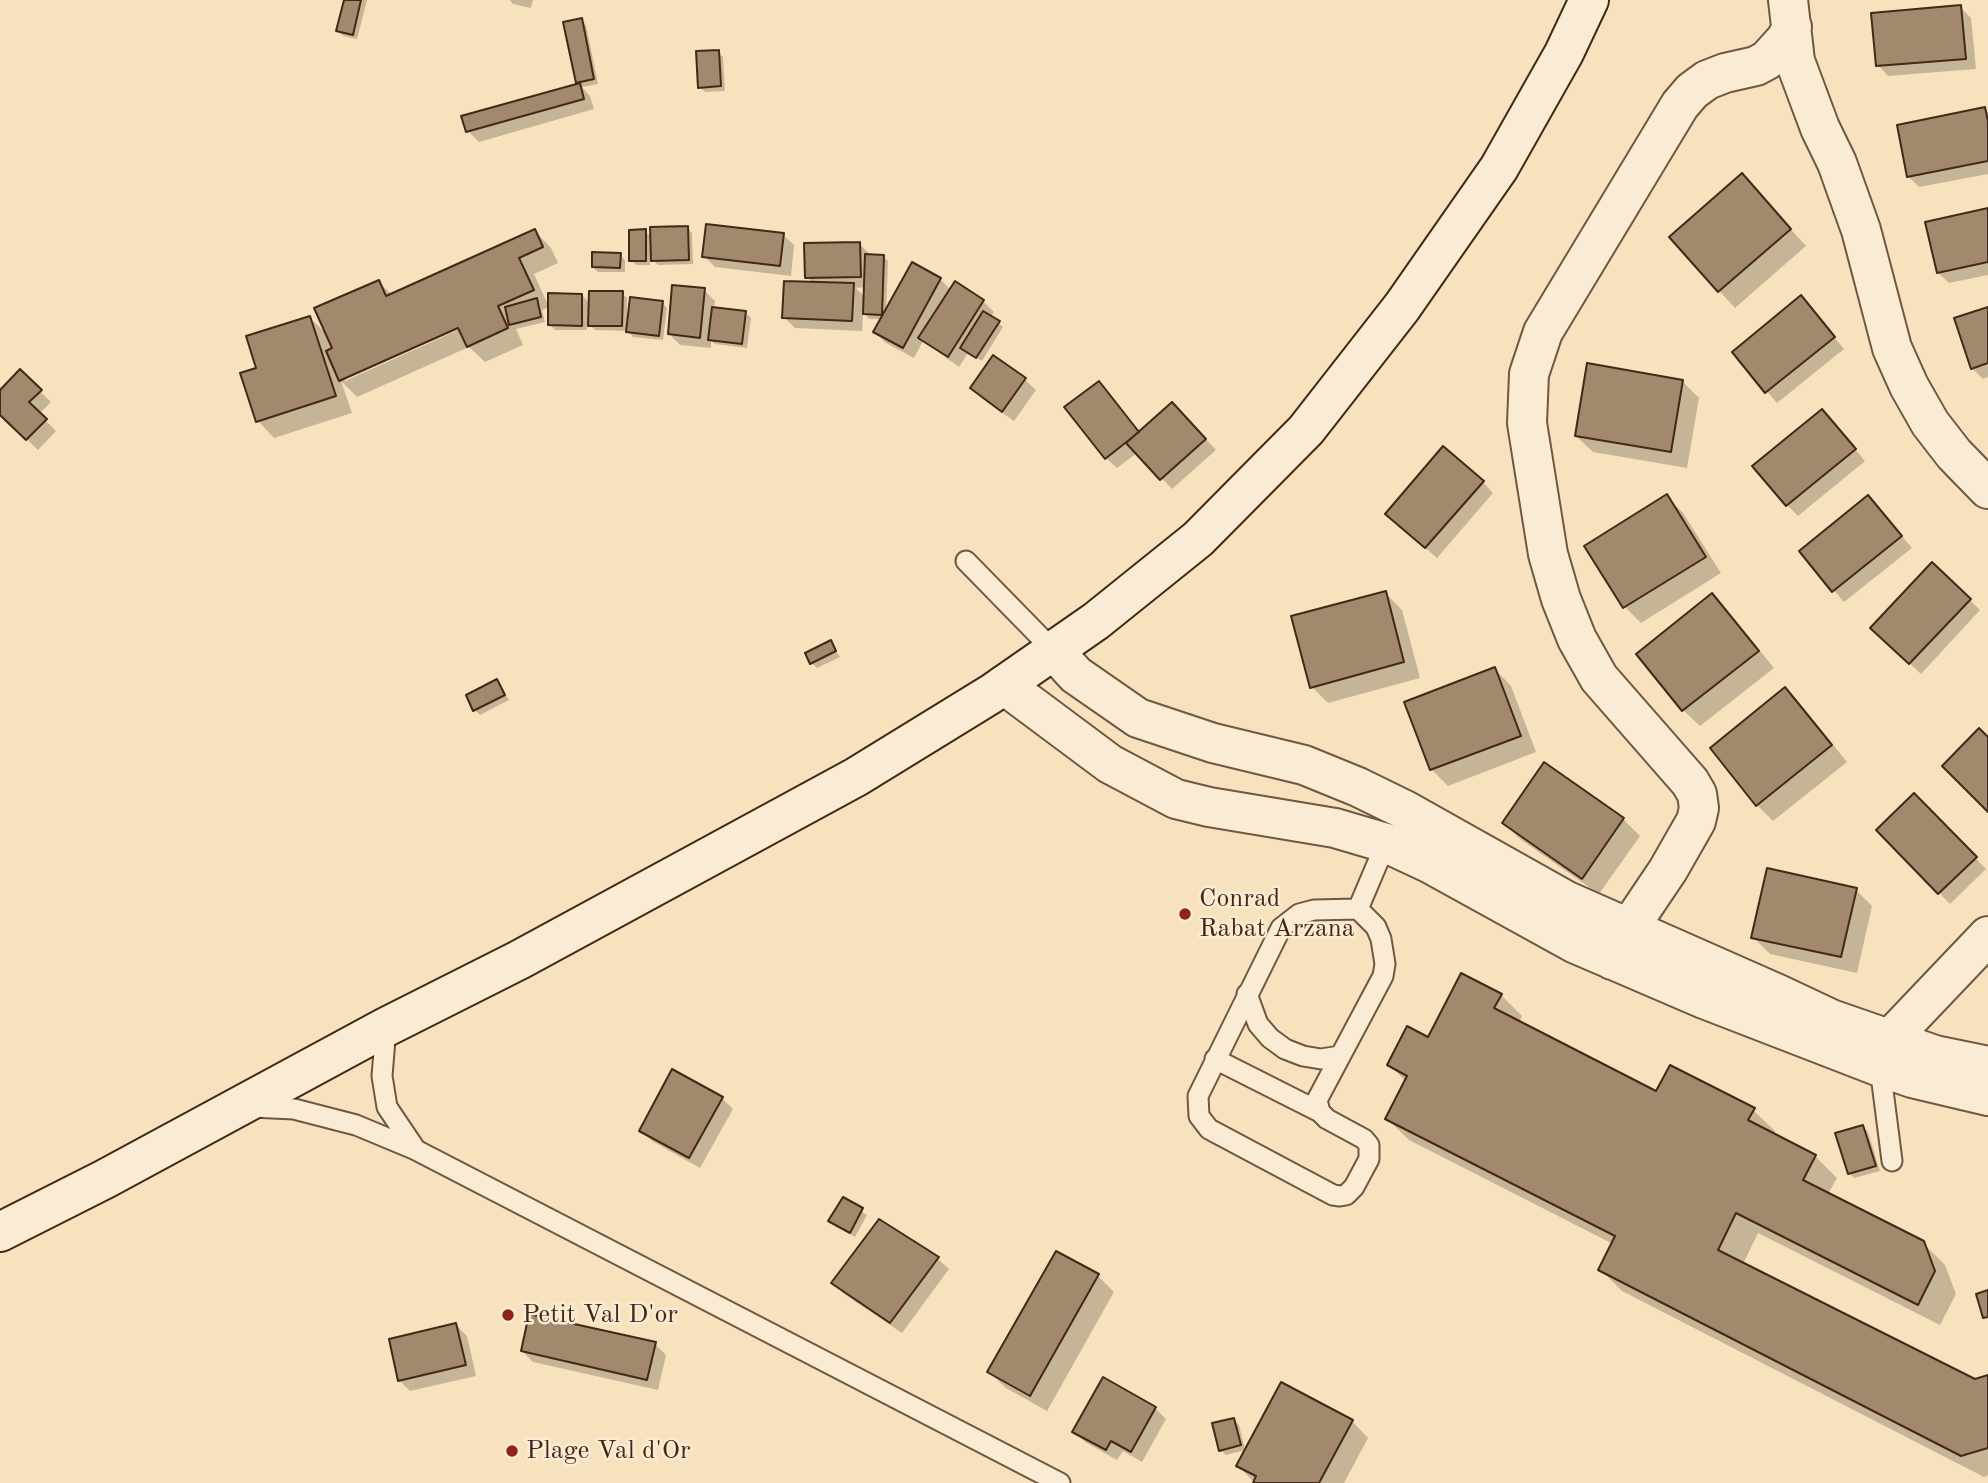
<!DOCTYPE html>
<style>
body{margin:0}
canvas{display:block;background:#f8e1bd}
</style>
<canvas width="1988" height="1483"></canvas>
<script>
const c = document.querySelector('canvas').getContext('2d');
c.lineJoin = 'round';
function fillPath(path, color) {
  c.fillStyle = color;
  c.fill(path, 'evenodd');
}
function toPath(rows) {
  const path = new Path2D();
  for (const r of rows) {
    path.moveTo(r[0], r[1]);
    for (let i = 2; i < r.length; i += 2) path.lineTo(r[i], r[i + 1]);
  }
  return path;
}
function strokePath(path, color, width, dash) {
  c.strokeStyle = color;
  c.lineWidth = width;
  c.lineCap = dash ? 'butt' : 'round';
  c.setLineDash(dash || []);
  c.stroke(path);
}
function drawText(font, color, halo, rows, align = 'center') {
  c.font = font + ' "Old Standard TT",serif';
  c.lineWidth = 5;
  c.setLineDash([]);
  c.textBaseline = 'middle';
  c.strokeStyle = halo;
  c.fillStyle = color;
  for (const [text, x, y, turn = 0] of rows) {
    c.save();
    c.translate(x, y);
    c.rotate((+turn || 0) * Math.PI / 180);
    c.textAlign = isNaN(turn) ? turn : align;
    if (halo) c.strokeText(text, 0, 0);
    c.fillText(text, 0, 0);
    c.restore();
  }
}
const shadow = toPath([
 [346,0,367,0,357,39,343,36,338,31],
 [510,0,533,0,531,8,513,4],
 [1960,7,1971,18,1976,69,1888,76,1878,65],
 [581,20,586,25,598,84,582,87,590,96,594,109,479,142,468,131,580,85,577,82],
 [718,52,723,57,725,91,705,92,700,87],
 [1985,109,1988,112,1988,174,1919,187,1908,176],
 [1742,176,1806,246,1735,308,1671,238],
 [1988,209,1988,275,1949,283,1938,273],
 [687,228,692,233,693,264,658,265,650,257,650,265,636,265,631,260,645,231,652,238],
 [535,231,551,248,558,263,534,274,549,307,542,310,545,322,516,329,523,345,485,362,469,347,357,397,341,381,352,413,274,438,258,421,259,369,310,318,329,336,379,282,392,295],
 [466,323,467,326,345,381,345,377],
 [783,235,794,245,791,276,715,267,704,256],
 [859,244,870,254,883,256,888,261,886,312,940,279,951,290,983,301,994,312,991,317,1003,327,982,361,968,353,959,367,923,341,914,358,886,343,875,332,883,319,869,319,863,312,862,331,795,328,784,317,813,284,807,277],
 [865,287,865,297,856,288],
 [620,255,625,260,625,272,598,272,593,267],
 [704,290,715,301,714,309,746,313,751,318,747,348,715,344,711,341,711,348,680,345,669,334],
 [622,293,627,298,627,321,662,303,667,308,663,340,633,337,628,331,595,330,587,322,587,330,555,330,550,325,582,295,590,304],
 [1801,298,1844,349,1777,403,1734,353],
 [1988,309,1988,377,1983,379,1972,368],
 [993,357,1025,380,1036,390,1014,421,983,399,972,388],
 [20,372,51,402,39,414,56,431,38,450,0,413,0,392],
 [1683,382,1699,398,1687,468,1593,452,1576,436],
 [1099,383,1140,433,1183,415,1216,450,1172,489,1137,453,1117,468,1106,458],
 [1832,422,1865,461,1798,516,1787,505],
 [1483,482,1493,493,1437,558,1398,524],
 [1666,496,1683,513,1721,573,1641,623,1625,607,1587,547],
 [1868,497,1912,548,1844,602,1801,552],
 [1385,593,1402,610,1420,678,1328,703,1312,687],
 [1712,596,1728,612,1774,668,1700,726,1683,710,1638,654],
 [1970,600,1980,610,1921,674,1884,639],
 [830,642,840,657,817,668,812,663],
 [1495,669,1511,686,1536,752,1448,786,1431,769],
 [497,682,509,700,480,715,475,710],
 [1785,690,1802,706,1847,762,1773,821,1757,805],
 [1545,765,1623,819,1640,836,1599,894,1520,839,1504,823],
 [1914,795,1986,869,1950,904,1878,830],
 [1856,890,1872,906,1857,973,1770,954,1753,937],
 [1501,995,1522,1016,1519,1023,1657,1094,1753,1110,1775,1131,1773,1135,1815,1156,1837,1178,1828,1194,1923,1243,1945,1265,1956,1294,1940,1325,1758,1233,1743,1264,1974,1381,1988,1377,1988,1475,1984,1477,1622,1291,1600,1269,1613,1244,1409,1140,1387,1119,1406,1082,1390,1065],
 [722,1098,733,1109,700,1168,652,1141,641,1130],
 [1863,1127,1868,1132,1880,1171,1854,1178,1849,1173],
 [844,1199,867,1215,855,1237,830,1221],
 [880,1221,938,1259,949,1269,902,1333,844,1294,833,1283],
 [1098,1276,1114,1292,1047,1411,1006,1388,989,1372],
 [456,1325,467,1336,476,1376,410,1391,399,1380],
 [655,1344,666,1355,658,1390,533,1362,522,1351],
 [1155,1408,1166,1419,1142,1462,1123,1451,1117,1460,1085,1442,1074,1431],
 [1234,1420,1239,1425,1245,1450,1226,1455,1221,1450],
 [1352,1421,1368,1438,1344,1483,1255,1483,1238,1466]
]);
const building = toPath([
 [344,0,361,0,353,35,336,31,344,0],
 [1961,5,1966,59,1876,66,1871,13,1961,5],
 [582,18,594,79,576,83,563,22,582,18],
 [719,50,721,86,698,88,696,51,719,50],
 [580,83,584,99,466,132,461,116,580,83],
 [1985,107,1988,121,1988,161,1907,177,1897,125,1985,107],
 [1742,173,1791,229,1718,292,1669,237,1742,173],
 [1988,208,1988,262,1937,273,1925,222,1988,208],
 [706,224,784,233,780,266,702,257,706,224],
 [688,226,689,260,651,261,650,227,688,226],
 [535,229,543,247,519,258,534,290,498,306,508,328,467,347,458,328,339,381,326,351,332,348,314,308,379,280,386,296,535,229],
 [646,229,646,261,629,261,629,230,646,229],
 [860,242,861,277,805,278,804,243,860,242],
 [592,252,621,253,620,268,592,267,592,252],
 [865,254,884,255,882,315,863,314,865,254],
 [912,262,941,278,903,348,873,332,912,262],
 [784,281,854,283,852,321,782,318,784,281],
 [955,281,984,300,948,357,918,338,955,281],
 [672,285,705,288,700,338,668,334,672,285],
 [589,291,623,291,622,326,588,326,589,291],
 [548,293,582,294,582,326,548,325,548,293],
 [1801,295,1835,337,1765,393,1732,352,1801,295],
 [630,297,663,301,659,336,626,332,630,297],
 [537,298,541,317,509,325,505,307,537,298],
 [712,307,746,311,742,344,708,340,712,307],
 [1988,307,1988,363,1971,369,1954,318,1988,307],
 [983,311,1000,321,976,358,960,348,983,311],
 [310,316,336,396,256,422,240,373,256,368,246,336,310,316],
 [993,355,1026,378,1002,412,970,388,993,355],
 [1587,363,1683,380,1671,452,1575,436,1587,363],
 [20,369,42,390,29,402,47,419,26,440,0,415,0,390,20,369],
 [1099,381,1139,432,1105,459,1064,407,1099,381],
 [1172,402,1206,439,1160,480,1126,443,1172,402],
 [1822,409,1856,449,1786,506,1752,466,1822,409],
 [1443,446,1484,481,1425,548,1385,514,1443,446],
 [1667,494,1706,557,1623,608,1584,546,1667,494],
 [1868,495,1902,536,1832,592,1799,551,1868,495],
 [1932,562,1971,599,1909,664,1870,628,1932,562],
 [1386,591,1404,662,1310,688,1291,616,1386,591],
 [1712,593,1759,651,1682,711,1636,654,1712,593],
 [831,640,836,651,810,664,805,653,831,640],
 [1495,667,1521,736,1430,770,1404,702,1495,667],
 [497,679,505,695,473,711,466,695,497,679],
 [1785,687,1832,745,1756,806,1710,748,1785,687],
 [1979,728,1988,737,1988,812,1942,766,1979,728],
 [1544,762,1624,818,1582,879,1502,823,1544,762],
 [1914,793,1977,857,1938,894,1876,830,1914,793],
 [1767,868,1857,888,1841,957,1751,938,1767,868],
 [1461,973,1502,994,1494,1008,1656,1091,1670,1065,1755,1108,1748,1120,1816,1155,1803,1180,1924,1241,1935,1271,1918,1305,1736,1213,1718,1250,1975,1379,1988,1375,1988,1448,1961,1456,1598,1270,1615,1236,1385,1119,1407,1076,1387,1065,1407,1026,1428,1037,1461,973],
 [672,1069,723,1097,689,1158,639,1131,672,1069],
 [1863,1125,1876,1166,1848,1174,1835,1133,1863,1125],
 [843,1197,863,1208,850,1233,828,1221,843,1197],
 [879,1219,939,1257,890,1323,831,1283,879,1219],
 [1056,1251,1099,1274,1030,1396,987,1372,1056,1251],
 [1988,1290,1988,1317,1983,1318,1976,1294,1988,1290],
 [529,1314,656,1342,647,1380,521,1351,529,1314],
 [456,1323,466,1365,398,1381,389,1339,456,1323],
 [1103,1377,1156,1407,1131,1452,1111,1441,1106,1450,1072,1432,1103,1377],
 [1281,1382,1353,1420,1319,1483,1253,1483,1256,1476,1236,1466,1281,1382],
 [1234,1418,1241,1445,1219,1451,1212,1423,1234,1418]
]);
const lane = toPath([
 [966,561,1054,651],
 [1358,909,1376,927,1381,939,1385,964,1383,976,1317,1100,1320,1112,1327,1119,1364,1139,1369,1145,1369,1159,1354,1187,1346,1195,1340,1196,1333,1195,1209,1129,1199,1116,1198,1096,1281,928,1299,914,1314,910,1358,909],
 [1358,909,1386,843],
 [1247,994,1258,1024,1270,1038,1285,1049,1303,1056,1321,1059,1340,1056],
 [386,1027,382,1076,387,1107,416,1150],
 [1215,1059,1320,1112],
 [1880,1067,1892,1161],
 [251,1107,294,1109,356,1125,416,1150,1060,1483]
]);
const street = toPath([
 [1788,0,1795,61,1820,128,1837,163,1861,230,1892,348,1909,386,1930,423,1954,454,1988,489],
 [1054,651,1076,675,1138,718,1213,743,1304,765,1358,787,1405,810,1567,901,1780,995,1831,1019,1935,1055,1988,1066],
 [1004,685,1110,764,1176,799,1209,807,1335,828,1386,843,1431,864,1576,944,1704,999,1880,1067,1912,1078,1988,1096],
 [1612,960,1629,928,1668,870,1696,821,1699,808,1697,794,1690,782,1599,678,1577,639,1561,599,1548,554,1527,423,1529,374,1543,332,1680,105,1692,91,1707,80,1725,73,1756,66,1767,60,1786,39,1792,27],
 [1882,1062,1889,1040,1988,936]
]);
const secondary = toPath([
 [0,1232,105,1179,386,1027,519,960,856,777,991,694,1096,621,1198,539,1306,430,1402,307,1499,168,1564,53,1589,0]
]);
const markers = [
 [1185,914,7,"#8f2418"],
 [508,1315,7,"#8f2418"],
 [512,1451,7,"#8f2418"]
];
const poiNames = [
 ["Conrad",1199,899],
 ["Rabat Arzana",1199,929],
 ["Petit Val D'or",522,1315],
 ["Plage Val d'Or",526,1451]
];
fillPath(shadow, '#0003');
fillPath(building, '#a2886d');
strokePath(building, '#442817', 2);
strokePath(lane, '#715640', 23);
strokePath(street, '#715640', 42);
strokePath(secondary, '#442817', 42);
strokePath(lane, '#faecd4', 19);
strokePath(street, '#faecd4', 38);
strokePath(secondary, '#faecd4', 38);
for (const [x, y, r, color] of markers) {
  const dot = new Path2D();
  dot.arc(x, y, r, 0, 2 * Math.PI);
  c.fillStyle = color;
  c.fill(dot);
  strokePath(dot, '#faecd4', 2.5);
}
drawText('26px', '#442817', '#faecd4', poiNames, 'left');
</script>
